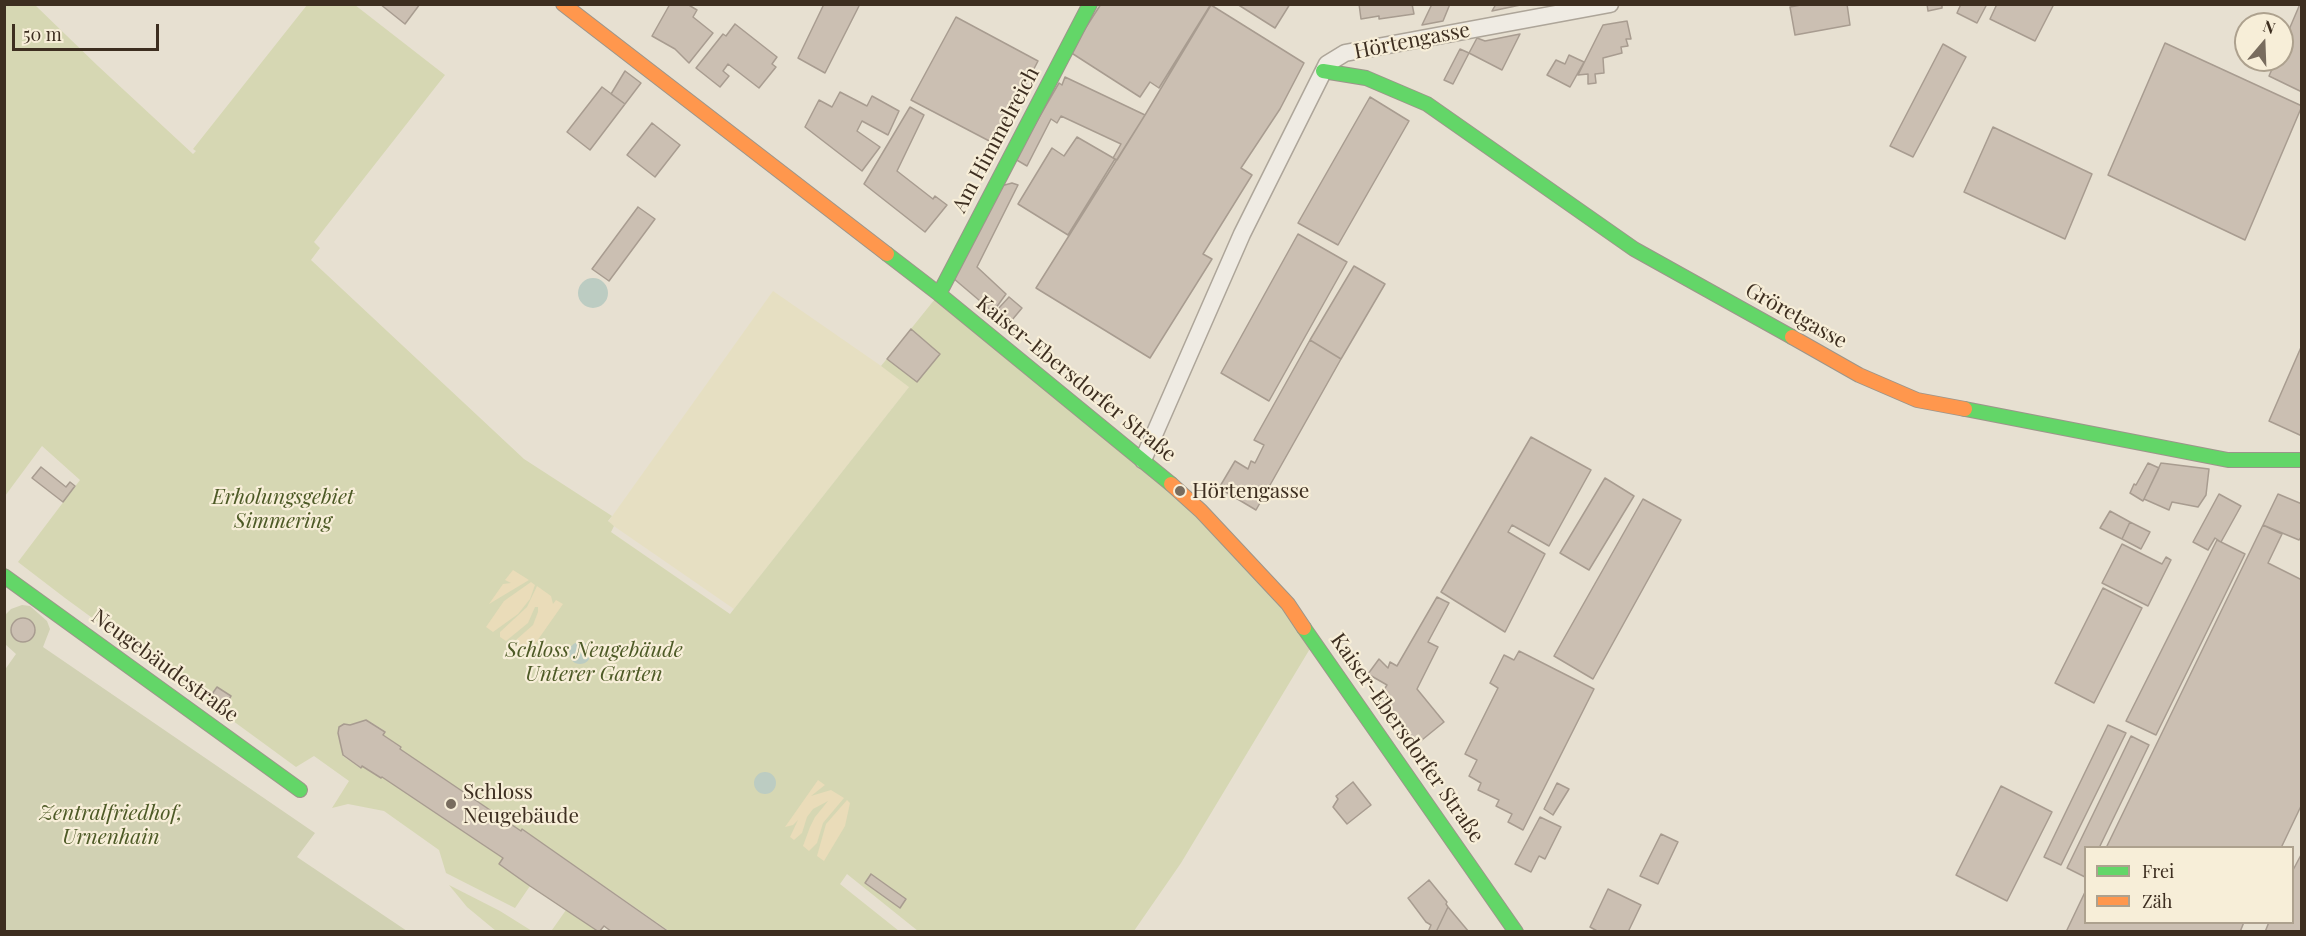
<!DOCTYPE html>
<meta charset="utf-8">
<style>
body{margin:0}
#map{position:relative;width:2306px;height:936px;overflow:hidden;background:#e7e0d1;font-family:"Playfair Display",serif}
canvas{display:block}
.frame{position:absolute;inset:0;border:6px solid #3d2e20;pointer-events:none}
.legend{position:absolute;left:2084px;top:846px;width:210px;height:78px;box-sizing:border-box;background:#f7eed8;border:2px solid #ada18e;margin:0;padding:8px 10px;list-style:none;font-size:18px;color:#3d2e20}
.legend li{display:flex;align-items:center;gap:12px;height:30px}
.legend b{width:30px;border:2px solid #ada18e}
.north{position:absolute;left:2234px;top:12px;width:60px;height:60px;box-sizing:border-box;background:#f7eed8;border:2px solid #ada18e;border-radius:50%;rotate:19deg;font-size:16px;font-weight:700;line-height:24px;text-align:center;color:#3d2e20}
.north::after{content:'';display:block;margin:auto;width:21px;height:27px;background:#786c5e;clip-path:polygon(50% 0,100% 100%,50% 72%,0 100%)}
.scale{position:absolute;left:12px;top:24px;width:147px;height:27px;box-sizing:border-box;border:3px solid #3d2e20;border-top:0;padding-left:8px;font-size:18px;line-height:21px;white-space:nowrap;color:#3d2e20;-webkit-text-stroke:4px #f7eed8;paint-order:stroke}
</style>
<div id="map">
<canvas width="2306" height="936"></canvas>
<div class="frame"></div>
<ul class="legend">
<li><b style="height:8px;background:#63d668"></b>Frei</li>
<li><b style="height:8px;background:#ff974d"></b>Zäh</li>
</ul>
<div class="north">N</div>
<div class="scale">50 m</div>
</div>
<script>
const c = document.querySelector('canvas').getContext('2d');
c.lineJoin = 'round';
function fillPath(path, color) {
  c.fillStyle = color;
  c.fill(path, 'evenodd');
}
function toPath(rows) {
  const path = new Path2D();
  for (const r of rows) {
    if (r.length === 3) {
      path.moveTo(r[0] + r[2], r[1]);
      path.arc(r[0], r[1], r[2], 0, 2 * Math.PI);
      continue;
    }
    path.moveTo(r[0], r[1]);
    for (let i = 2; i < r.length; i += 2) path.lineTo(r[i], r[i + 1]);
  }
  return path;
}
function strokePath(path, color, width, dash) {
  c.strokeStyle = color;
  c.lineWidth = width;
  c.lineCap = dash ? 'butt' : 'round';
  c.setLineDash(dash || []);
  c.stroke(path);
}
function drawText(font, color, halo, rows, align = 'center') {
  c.font = font + ' "Playfair Display",serif';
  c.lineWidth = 4.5;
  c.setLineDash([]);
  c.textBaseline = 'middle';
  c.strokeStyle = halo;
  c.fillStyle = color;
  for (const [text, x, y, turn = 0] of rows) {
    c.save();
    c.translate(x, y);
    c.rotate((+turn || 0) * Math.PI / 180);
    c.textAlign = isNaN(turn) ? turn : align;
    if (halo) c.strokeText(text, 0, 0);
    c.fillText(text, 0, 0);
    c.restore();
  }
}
const farmland = toPath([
 [773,291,910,386,734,609,608,522]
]);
const green = toPath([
 [5,5,35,5,98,66,193,154,196,151,193,149,307,5,355,5,445,75,314,242,320,248,311,260,524,459,612,516,608,521,614,526,611,532,730,614,909,387,881,366,939,294,1143,460,1314,642,1181,863,1134,931,918,931,847,874,840,884,899,931,669,931,522,829,521,831,400,749,401,747,383,735,385,731,367,720,350,725,344,724,339,727,338,733,343,756,360,768,362,766,380,778,382,777,482,844,503,858,500,864,530,886,515,908,446,873,439,850,384,811,348,804,332,808,349,781,314,756,296,767,65,598,18,562,80,480,42,446,5,496],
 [449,885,500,911,532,931,496,931,467,907],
 [566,910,599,931,555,932,552,930]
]);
const sand = toPath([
 [513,570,529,580,489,604,503,584,511,583,505,580],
 [531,582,535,585,530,599,518,614,493,632,486,627,504,601],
 [537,586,551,596,553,604,556,600,563,604,530,651,529,648,531,638,524,649,520,651,516,648,517,639,533,625,538,612,538,607,535,607,528,623,506,641,500,637,500,632,527,607],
 [818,780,825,785,811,796,831,790,844,798,823,823,817,843,809,851,803,846,810,827,815,817,828,801,813,809,807,817,802,833,794,840,790,837,798,820,793,825,785,827],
 [847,800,850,803,845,826,824,861,817,856,826,824]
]);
const cemetery = toPath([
 [22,605,30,606,47,621,50,629,43,647,315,833,297,857,407,931,5,932,4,671,16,654,5,644,5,615,11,609]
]);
const water = toPath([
 [593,293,15],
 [580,653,11],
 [765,783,11]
]);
const building = toPath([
 [380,4,420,4,405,24,380,4],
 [670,4,687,4,697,10,693,17,713,33,689,63,675,49,652,36,670,4],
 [824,4,860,4,825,73,798,58,824,4],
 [1101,4,1211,4,1159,88,1150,82,1140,97,1070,52,1101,4],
 [1237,4,1290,4,1275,28,1237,4],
 [1359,4,1412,4,1414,14,1379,19,1379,16,1361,19,1359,4],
 [1432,4,1450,4,1443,21,1422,25,1432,4],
 [1496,4,1525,4,1492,11,1496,4],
 [1806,4,1847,4,1850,25,1795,35,1790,7,1806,4],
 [1927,4,1942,4,1942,8,1928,11,1927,4],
 [1961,4,1987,4,1977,23,1957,13,1961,4],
 [1997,4,2054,4,2035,41,1990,19,1997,4],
 [2300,4,2302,4,2302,92,2269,76,2276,60,2282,60,2282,46,2300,4],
 [1211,5,1304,63,1280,109,1241,168,1252,175,1203,254,1212,259,1150,358,1036,288,1145,115,1211,5],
 [956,17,1038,61,995,144,911,100,956,17],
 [1627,21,1631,39,1626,39,1628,46,1621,47,1622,53,1603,58,1604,73,1595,74,1596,83,1588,84,1588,74,1578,75,1603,25,1627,21],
 [735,24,777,57,772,64,776,67,759,88,728,64,723,71,729,76,720,87,696,68,723,34,726,36,735,24],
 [1520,34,1502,70,1469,53,1477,38,1485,41,1520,34],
 [2165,43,2302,106,2245,240,2108,175,2165,43],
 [1943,44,1966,57,1913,157,1890,146,1943,44],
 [1460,49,1469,53,1453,84,1444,80,1460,49],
 [1569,55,1584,62,1570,87,1547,75,1556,60,1565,64,1569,55],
 [625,71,641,83,625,104,611,94,625,71],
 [1065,77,1145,115,1117,160,1113,158,1121,144,1061,116,1057,123,1051,119,1027,166,1015,159,1059,83,1062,85,1065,77],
 [602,87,625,104,590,150,567,132,602,87],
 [840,92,867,106,872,96,899,111,888,135,862,121,857,131,880,147,862,171,805,127,819,100,832,107,840,92],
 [1370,97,1409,121,1338,245,1298,223,1370,97],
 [910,107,924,115,897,171,933,199,935,196,947,205,925,232,864,184,910,107],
 [652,123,680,145,655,177,627,155,652,123],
 [1993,127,2092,174,2065,239,1964,192,1993,127],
 [1077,137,1115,159,1068,235,1018,204,1052,148,1064,156,1077,137],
 [1012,183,1018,185,977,267,1006,294,993,312,953,278,1001,186,1012,183],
 [638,207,655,219,609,281,592,269,638,207],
 [1298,234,1347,262,1269,401,1221,373,1298,234],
 [1354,266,1385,284,1341,359,1310,340,1354,266],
 [1009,297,1022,308,1012,320,998,309,1009,297],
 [911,329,940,354,917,382,887,359,911,329],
 [1310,340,1341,359,1256,510,1219,488,1235,461,1248,469,1251,461,1255,463,1264,445,1254,440,1310,340],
 [2302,345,2302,436,2269,421,2302,345],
 [1531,437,1591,470,1549,546,1512,525,1508,532,1545,554,1505,632,1441,592,1531,437],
 [2148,463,2159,468,2143,501,2130,493,2134,484,2136,485,2148,463],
 [2161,463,2209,469,2206,495,2198,507,2172,502,2169,510,2144,499,2161,463],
 [41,467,66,487,70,482,75,486,63,502,32,478,41,467],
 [1605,478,1634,496,1589,570,1560,553,1605,478],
 [2219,494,2241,506,2221,542,2215,538,2208,550,2193,542,2219,494],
 [2278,494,2302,504,2302,536,2299,540,2263,525,2278,494],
 [1643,499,1681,520,1593,679,1554,656,1643,499],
 [2110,511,2130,522,2122,539,2100,528,2110,511],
 [2130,522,2150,532,2141,549,2122,539,2130,522],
 [2263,525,2282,534,2268,563,2302,580,2302,804,2281,848,2106,848,2263,525],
 [2217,540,2245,554,2156,735,2126,721,2217,540],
 [2122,544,2162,564,2166,557,2171,560,2148,606,2102,583,2122,544],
 [2103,588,2142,608,2094,703,2055,683,2103,588],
 [1437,597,1449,603,1428,642,1438,647,1417,689,1444,722,1417,744,1380,696,1387,685,1368,674,1379,659,1388,668,1390,662,1397,666,1437,597],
 [23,630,12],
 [1519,651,1594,689,1523,830,1508,822,1512,814,1496,806,1499,800,1478,790,1481,783,1469,776,1477,760,1465,754,1498,688,1490,683,1504,655,1514,660,1519,651],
 [217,687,231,696,226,704,212,694,217,687],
 [366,720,385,732,383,735,401,747,400,749,521,831,522,829,669,932,612,932,604,926,599,932,530,886,499,864,503,858,482,844,382,777,381,778,362,766,361,768,343,755,338,733,339,727,344,724,350,725,366,720],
 [2108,725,2126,733,2061,865,2044,857,2108,725],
 [2131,736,2149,745,2099,848,2086,848,2085,877,2067,868,2131,736],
 [1353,782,1371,805,1347,824,1333,807,1338,799,1336,796,1353,782],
 [1557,783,1569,789,1553,815,1544,809,1557,783],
 [2001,786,2052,812,2007,901,1956,875,2001,786],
 [1540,817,1561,827,1545,859,1539,856,1531,872,1515,864,1540,817],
 [1661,834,1678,842,1658,884,1640,876,1661,834],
 [2302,853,2302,932,2265,932,2269,922,2292,922,2292,872,2302,853],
 [871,874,906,899,900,908,865,883,871,874],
 [1429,880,1447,902,1446,904,1448,907,1436,932,1428,932,1431,925,1426,922,1408,898,1429,880],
 [1608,889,1641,905,1628,932,1599,932,1590,927,1608,889],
 [2086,890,2086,922,2244,922,2240,932,2066,932,2086,890],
 [1448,907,1469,932,1436,932,1448,907]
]);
const street = toPath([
 [1143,460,1242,234,1327,64,1345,53,1610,4]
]);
const fast = toPath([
 [1323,71,1366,78,1427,104,1634,249,1792,337],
 [887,254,939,294,1171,484],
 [939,294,1090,4],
 [1965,409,2228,460,2302,460],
 [4,576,300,790],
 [1304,628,1516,932]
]);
const slow = toPath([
 [563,4,887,254],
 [1792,337,1859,375,1917,400,1965,409],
 [1171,484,1201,511,1288,604,1304,628]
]);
const markers = [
 [1180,491,6,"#786c5e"],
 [451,804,6,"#786c5e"]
];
const streetNames = [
 ["Hörtengasse",1412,41,-11],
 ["Am Himmelreich",996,140,-62],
 ["Gröretgasse",1796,316,29],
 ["Kaiser-Ebersdorfer Straße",1076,379,39],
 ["Neugebäudestraße",165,666,36],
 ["Kaiser-Ebersdorfer Straße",1407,738,55]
];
const poiNames = [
 ["Hörtengasse",1192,491],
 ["Schloss",463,792],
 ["Neugebäude",463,816]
];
const parkNames = [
 ["Erholungsgebiet",283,497],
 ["Simmering",283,521],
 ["Schloss Neugebäude",594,650],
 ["Unterer Garten",594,674],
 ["Zentralfriedhof,",111,813],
 ["Urnenhain",111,837]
];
fillPath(farmland, '#e6dfc2');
fillPath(green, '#d6d7b3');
fillPath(sand, '#eadcb9');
fillPath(cemetery, '#d1d1b3');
fillPath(water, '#bcccc2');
fillPath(building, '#cbbfb2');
strokePath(building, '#a89c90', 1.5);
strokePath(street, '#ada599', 19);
strokePath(fast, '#9c958a', 16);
strokePath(slow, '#9c958a', 16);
strokePath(street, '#efebe3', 16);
strokePath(fast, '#63d668', 14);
strokePath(slow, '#ff974d', 14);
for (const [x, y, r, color] of markers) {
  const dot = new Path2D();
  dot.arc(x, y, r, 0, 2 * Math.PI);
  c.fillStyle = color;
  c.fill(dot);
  strokePath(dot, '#f7eed8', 2);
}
drawText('21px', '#3d2e20', '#f7eed8', streetNames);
drawText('21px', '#3d2e20', '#f7eed8', poiNames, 'left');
drawText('italic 21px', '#4d5a26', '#f7eed8', parkNames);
</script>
